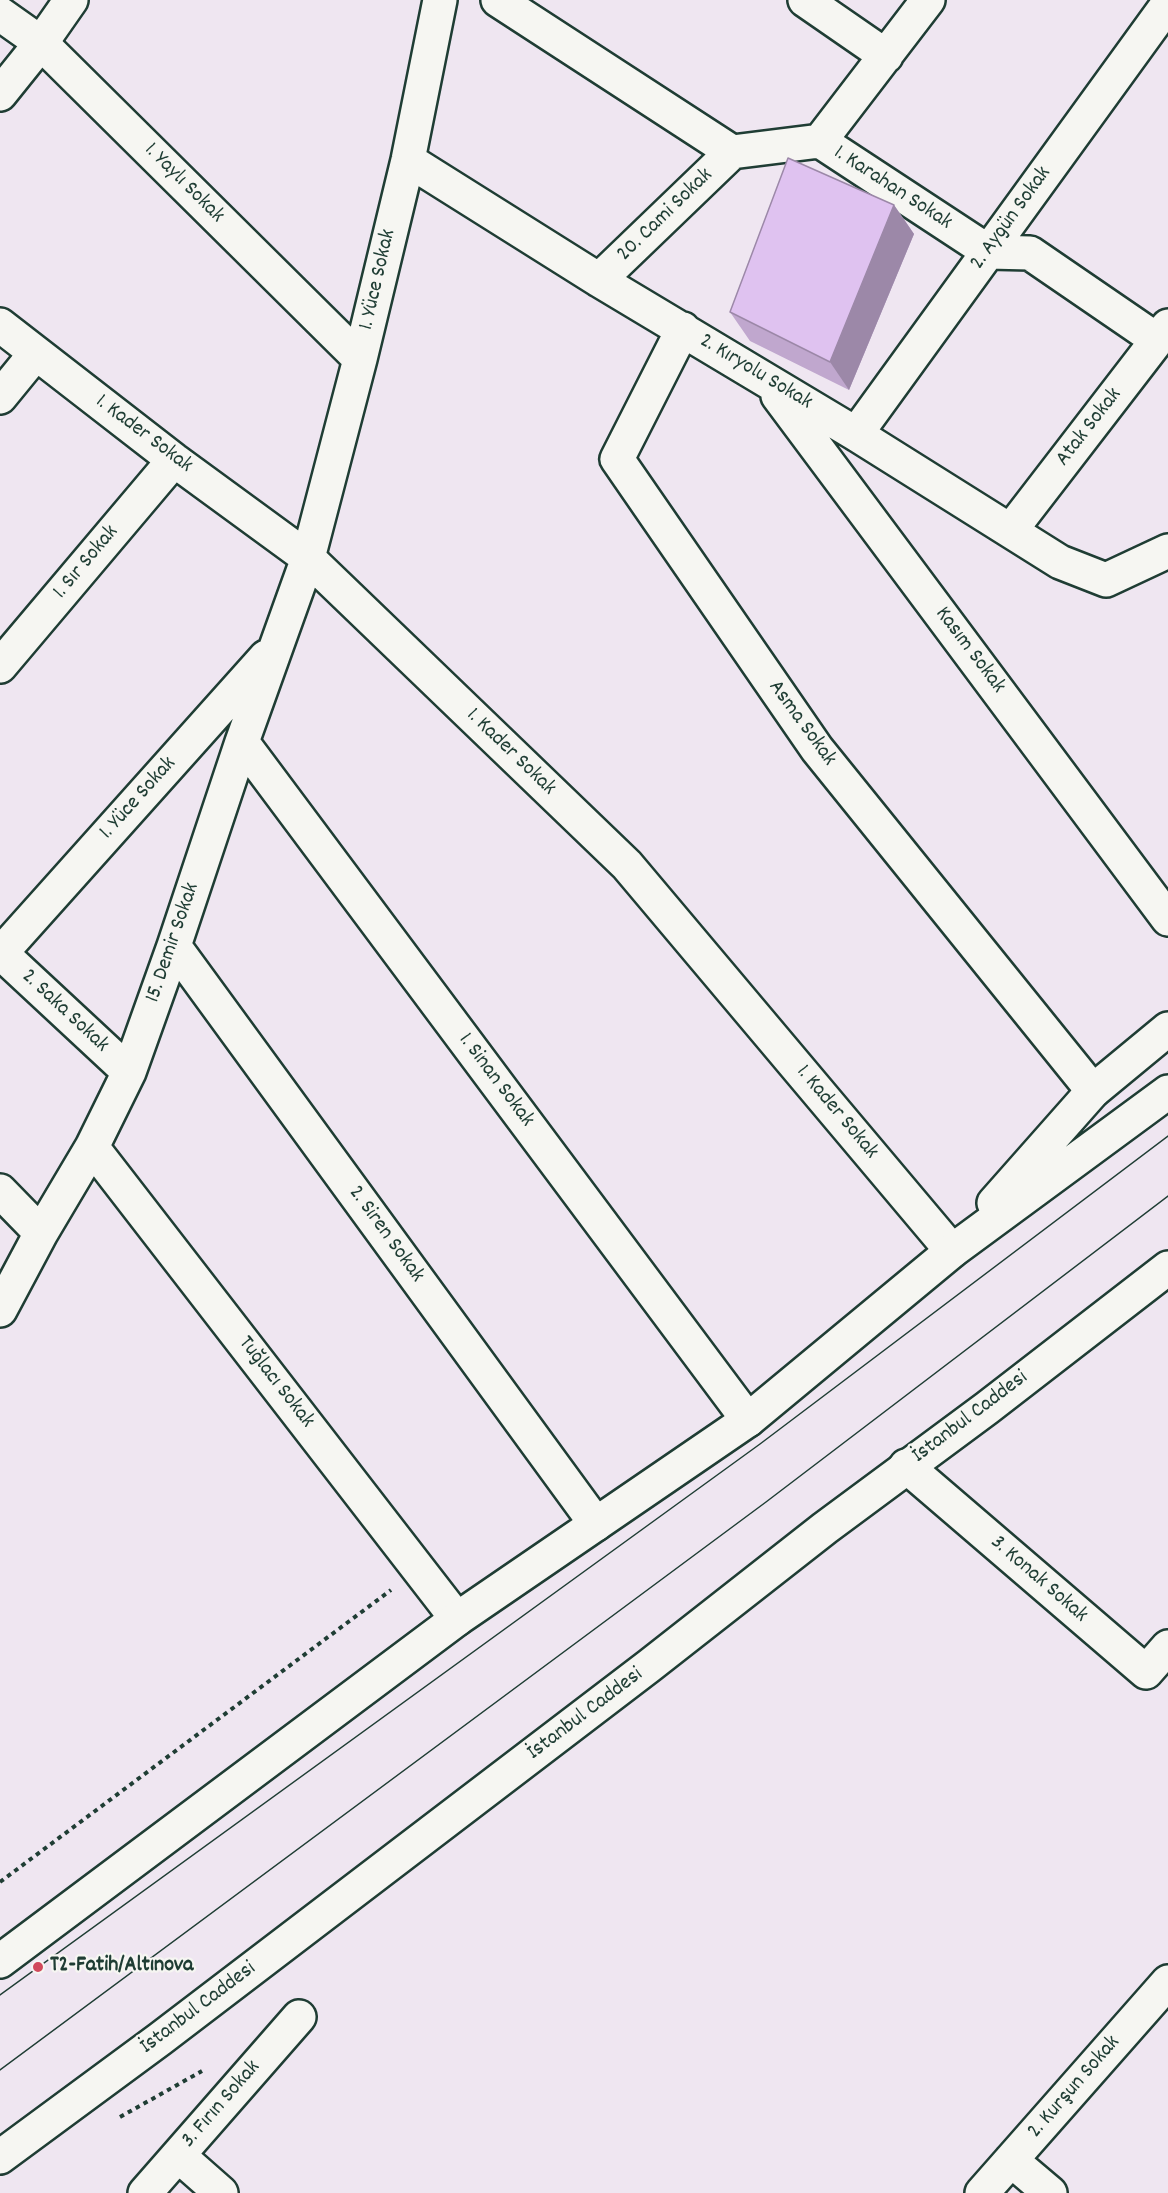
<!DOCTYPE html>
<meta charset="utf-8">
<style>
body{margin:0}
canvas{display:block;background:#efe6f1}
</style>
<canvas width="1168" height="2193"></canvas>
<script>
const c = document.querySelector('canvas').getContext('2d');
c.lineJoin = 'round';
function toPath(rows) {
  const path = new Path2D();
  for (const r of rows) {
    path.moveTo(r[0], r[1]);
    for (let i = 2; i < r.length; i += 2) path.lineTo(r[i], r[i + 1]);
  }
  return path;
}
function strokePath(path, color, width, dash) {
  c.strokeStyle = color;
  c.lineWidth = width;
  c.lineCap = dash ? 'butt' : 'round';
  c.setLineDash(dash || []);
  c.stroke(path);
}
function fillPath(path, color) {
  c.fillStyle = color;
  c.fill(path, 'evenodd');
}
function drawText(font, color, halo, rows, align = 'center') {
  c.font = font + ' Dekko,sans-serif';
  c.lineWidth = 4.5;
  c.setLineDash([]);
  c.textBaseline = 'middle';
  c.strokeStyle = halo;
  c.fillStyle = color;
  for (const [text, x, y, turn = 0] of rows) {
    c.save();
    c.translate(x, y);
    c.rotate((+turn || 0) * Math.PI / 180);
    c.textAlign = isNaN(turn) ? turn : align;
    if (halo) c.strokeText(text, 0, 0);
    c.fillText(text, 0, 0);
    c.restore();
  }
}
const path = toPath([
 [0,1882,391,1590],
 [120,2117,202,2071]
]);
const minor = toPath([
 [498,0,732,152,820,141,989,252,1030,253,1157,340],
 [805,0,886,56],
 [0,14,41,43,360,359],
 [820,141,928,0],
 [408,160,599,280,856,434,1060,562,1106,580,1168,551],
 [599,280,732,152],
 [0,325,174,460,308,558,627,865,952,1251],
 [683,329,617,459,817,749,1093,1091],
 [778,396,1168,919],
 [0,397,36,353],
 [856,434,1168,4],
 [1011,530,1168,326],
 [0,666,174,460],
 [242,742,748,1420],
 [174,946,596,1524],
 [0,952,129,1072],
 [1,953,266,657],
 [92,1147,457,1619],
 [0,1191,41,1233],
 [0,1310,41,1233,92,1147,129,1072,174,946,242,742,308,558,360,359,408,160,440,0],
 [906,1466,1146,1672,1168,1647],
 [179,2156,221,2193],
 [1011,2160,1050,2193],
 [145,2193,299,2017],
 [982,2193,1168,1982]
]);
const secondary = toPath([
 [0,94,41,43,71,0]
]);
const trunk = toPath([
 [994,1203,1093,1091,1168,1029],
 [0,1961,457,1619,748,1420,952,1251,1168,1092],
 [0,2157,160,2039,649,1666,825,1528,987,1408,1168,1268]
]);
const tram = toPath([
 [0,1995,760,1444,1168,1136],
 [0,2070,766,1502,1168,1196]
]);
const wall = toPath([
 [894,205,914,234,849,390,750,341,730,312]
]);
const shadedWall = toPath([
 [894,205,914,234,849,390,830,362]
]);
const building = toPath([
 [788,158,894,205,830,362,730,312,788,158]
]);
const markers = [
 [38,1967,6,"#d1495b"]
];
const streetNames = [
 ["1. Yaylı Sokak",183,184,45],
 ["1. Karahan Sokak",892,189,33],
 ["20. Cami Sokak",666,216,-44],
 ["2. Aygün Sokak",1012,219,-54],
 ["1. Yüce Sokak",379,280,-77],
 ["2. Kıryolu Sokak",755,373,31],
 ["Atak Sokak",1090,428,-52],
 ["1. Kader Sokak",143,435,37],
 ["1. Sır Sokak",87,563,-50],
 ["Kasım Sokak",969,651,53],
 ["Asma Sokak",801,724,54],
 ["1. Kader Sokak",510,753,44],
 ["1. Yüce Sokak",139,799,-48],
 ["15. Demir Sokak",174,943,-71],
 ["2. Saka Sokak",64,1012,43],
 ["1. Sinan Sokak",495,1081,53],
 ["1. Kader Sokak",836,1113,50],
 ["2. Siren Sokak",385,1235,54],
 ["Tuğlacı Sokak",275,1383,52],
 ["İstanbul Caddesi",971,1418,-37],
 ["3. Konak Sokak",1038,1580,41],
 ["İstanbul Caddesi",586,1715,-37],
 ["İstanbul Caddesi",199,2009,-37],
 ["2. Kurşun Sokak",1075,2088,-49],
 ["3. Fırın Sokak",222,2105,-49]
];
const poiNames = [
 ["T2-Fatih/Altınova",50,1967]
];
strokePath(minor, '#1f3d34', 38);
strokePath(secondary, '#1f3d34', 38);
strokePath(trunk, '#1f3d34', 38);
strokePath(path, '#1f3d34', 4, [4.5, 4.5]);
strokePath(minor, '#f6f6f2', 33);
strokePath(secondary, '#f6f6f2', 33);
strokePath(trunk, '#f6f6f2', 33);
strokePath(tram, '#1f3d34', 1.5);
fillPath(wall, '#c0a7ce');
fillPath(shadedWall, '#9c88a8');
fillPath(building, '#dfc2f0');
strokePath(building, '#9c88a8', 1.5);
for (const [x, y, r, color] of markers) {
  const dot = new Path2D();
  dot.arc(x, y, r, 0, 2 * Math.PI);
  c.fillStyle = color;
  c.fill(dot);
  strokePath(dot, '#f6f6f2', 2);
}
drawText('22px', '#1f3d34', '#f6f6f2', streetNames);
drawText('bold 22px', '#1f3d34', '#f6f6f2', poiNames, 'left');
</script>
